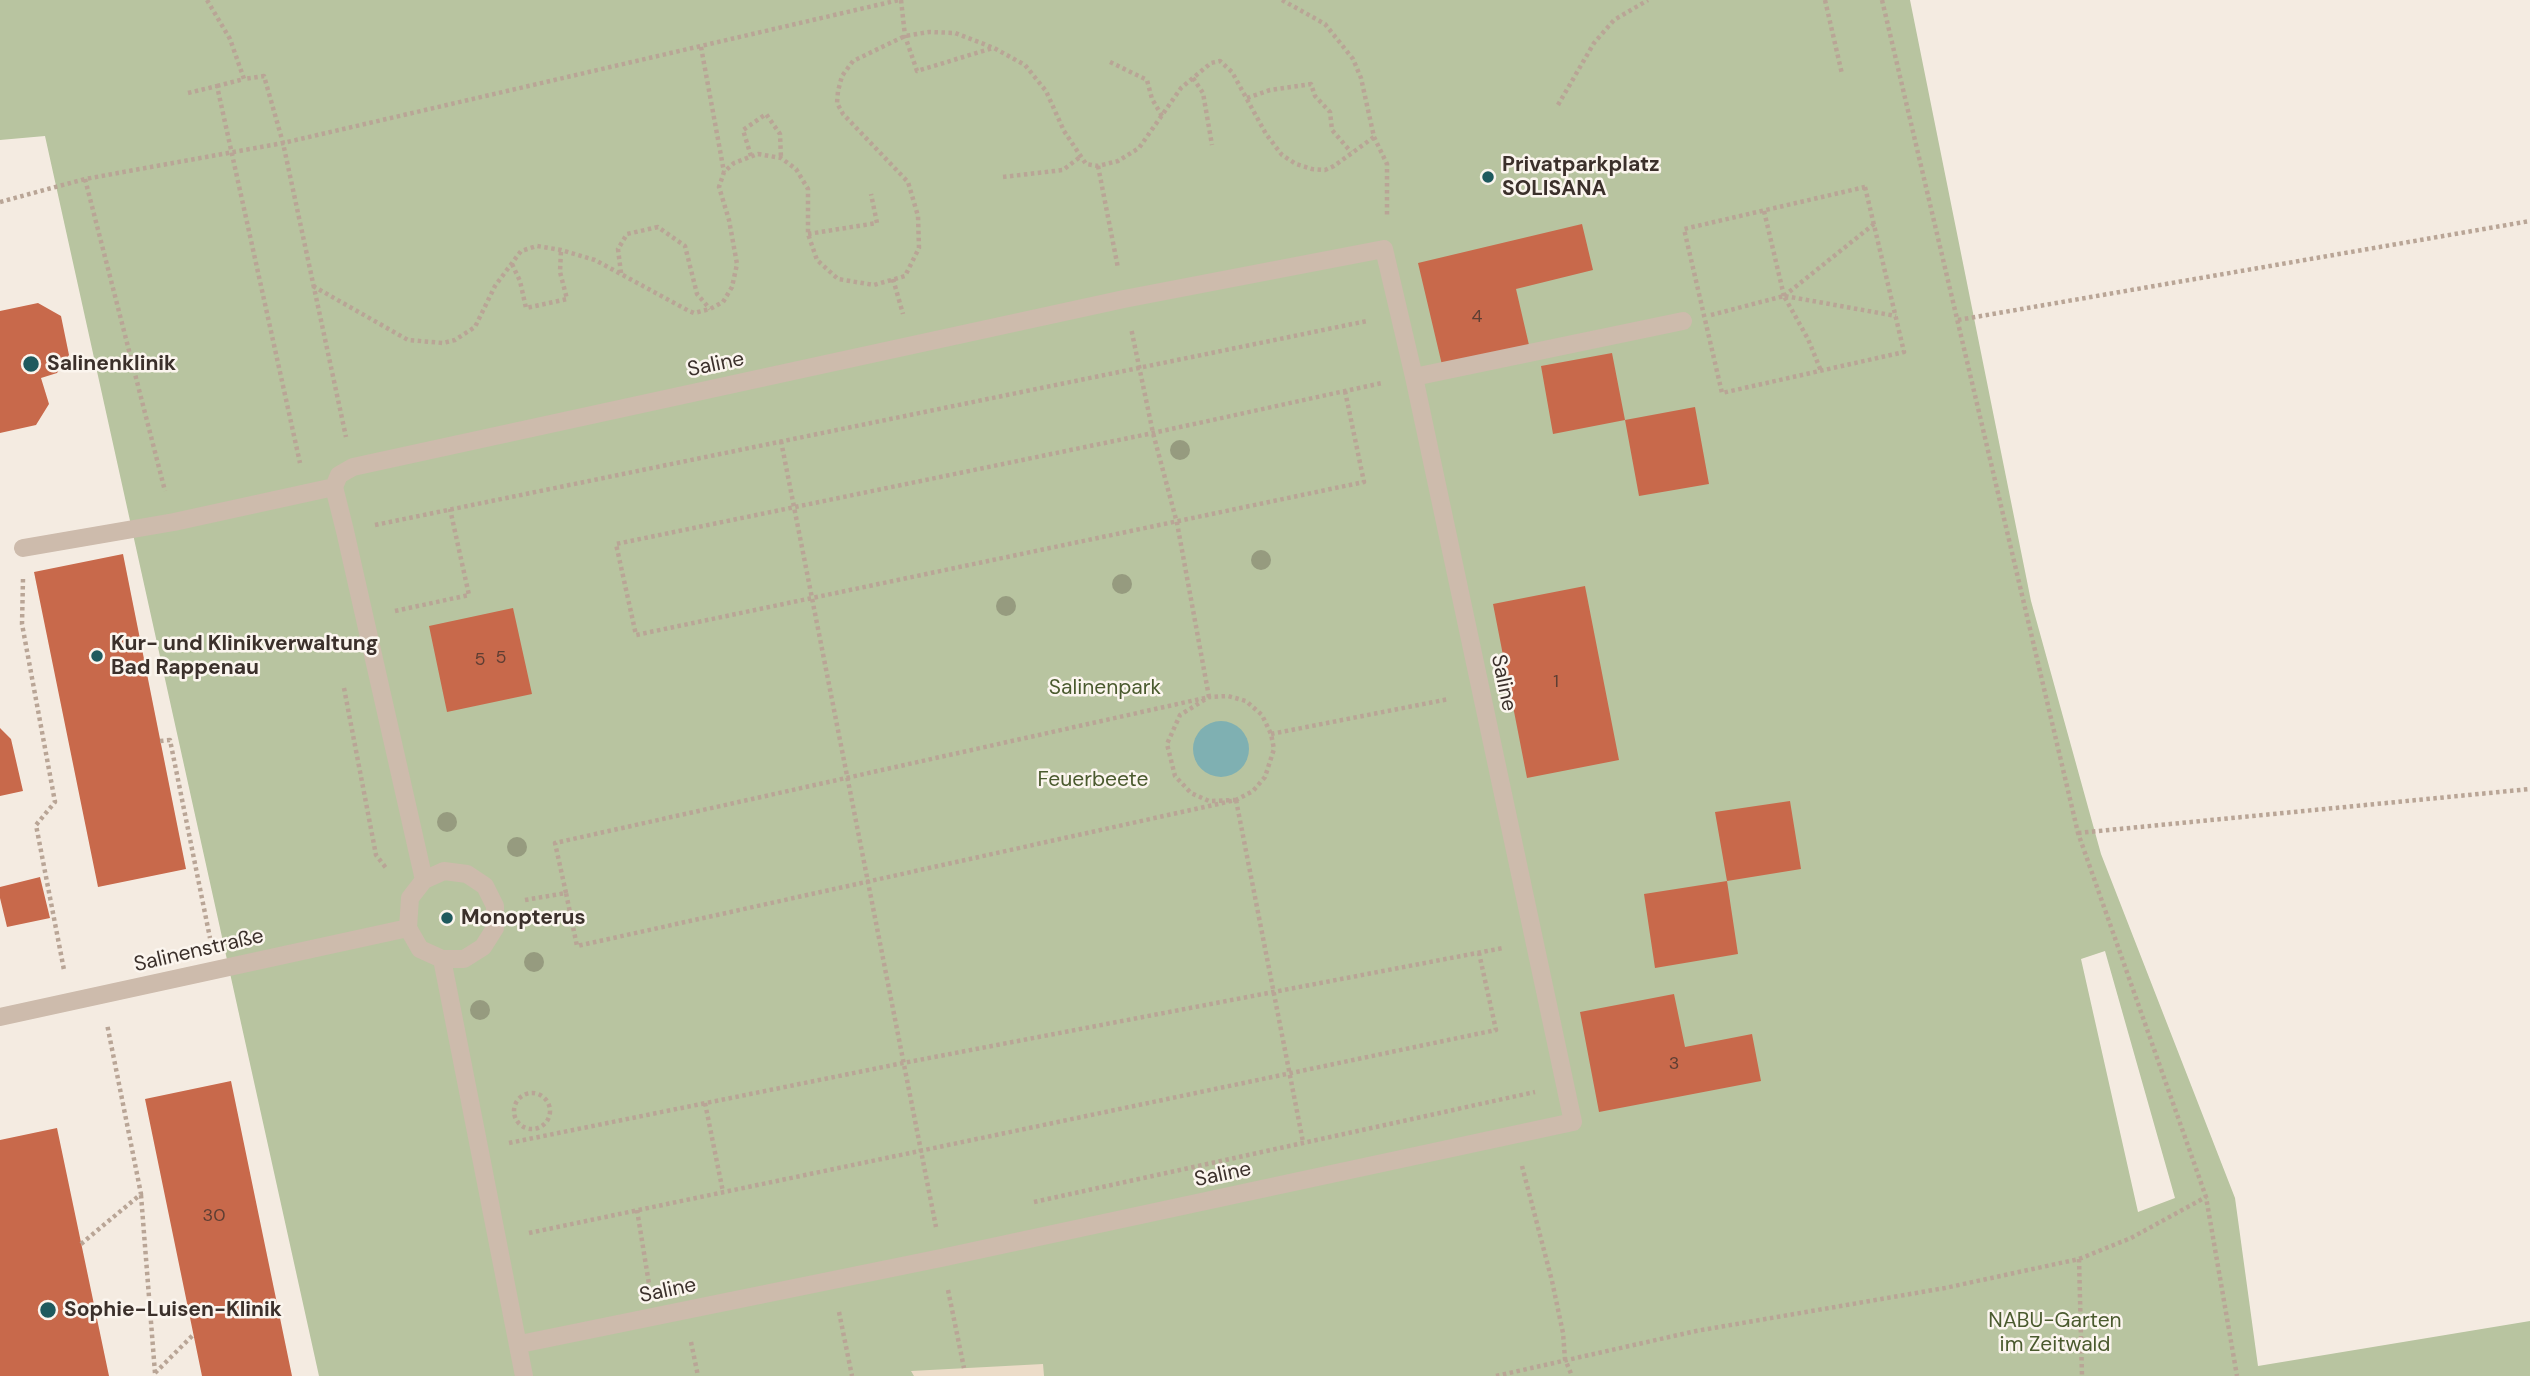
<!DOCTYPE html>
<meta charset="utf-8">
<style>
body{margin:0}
canvas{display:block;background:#f4ebe1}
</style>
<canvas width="2530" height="1376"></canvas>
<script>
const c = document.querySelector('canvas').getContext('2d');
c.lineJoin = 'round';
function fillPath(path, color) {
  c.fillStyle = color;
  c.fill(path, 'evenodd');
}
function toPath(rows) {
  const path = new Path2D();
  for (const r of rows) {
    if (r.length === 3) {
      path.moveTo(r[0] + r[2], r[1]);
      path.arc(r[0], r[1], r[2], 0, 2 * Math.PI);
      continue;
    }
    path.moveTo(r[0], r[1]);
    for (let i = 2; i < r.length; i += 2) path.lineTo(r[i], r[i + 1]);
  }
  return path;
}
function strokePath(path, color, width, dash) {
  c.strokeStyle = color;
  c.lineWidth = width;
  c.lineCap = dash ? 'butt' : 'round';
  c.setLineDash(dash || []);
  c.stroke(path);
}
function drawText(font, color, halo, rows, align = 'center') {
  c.font = font + ' "DM Sans",sans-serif';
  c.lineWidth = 5;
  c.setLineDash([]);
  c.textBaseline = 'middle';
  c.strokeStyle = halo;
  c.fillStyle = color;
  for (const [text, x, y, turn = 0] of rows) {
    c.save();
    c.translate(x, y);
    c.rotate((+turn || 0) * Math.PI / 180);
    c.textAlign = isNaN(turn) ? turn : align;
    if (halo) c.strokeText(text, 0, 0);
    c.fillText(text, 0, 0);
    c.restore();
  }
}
const green = toPath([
 [0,0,1910,0,2031,601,2101,854,2235,1198,2258,1366,2530,1321,2530,1376,319,1376,45,136,0,140],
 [2105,951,2175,1198,2138,1212,2081,959]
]);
const plaza = toPath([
 [1043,1364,1044,1376,914,1376,911,1371]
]);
const water = toPath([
 [1221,749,28]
]);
const building = toPath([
 [1582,224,1593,270,1516,289,1529,345,1442,365,1418,263],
 [38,303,61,316,69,355,57,373,41,378,49,404,36,425,0,433,0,311],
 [1612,353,1625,420,1553,434,1541,366],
 [1695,407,1709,484,1639,496,1625,420],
 [123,554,186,869,98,887,34,572],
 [1585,586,1619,760,1527,778,1493,604],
 [513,608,532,694,447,712,429,626],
 [0,728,11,739,23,791,0,796],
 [1790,801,1801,869,1727,881,1738,954,1655,968,1644,894,1727,881,1715,812],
 [40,877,50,918,7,927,0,898,0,887],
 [1674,994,1685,1047,1752,1034,1761,1081,1599,1112,1580,1012],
 [231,1081,292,1376,202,1376,145,1099],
 [57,1128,109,1376,0,1376,0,1140]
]);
const path = toPath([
 [207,0,230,39,244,79,264,76,283,143,346,437],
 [901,0,905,36,917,71,993,48],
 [1282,0,1325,24,1353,59,1361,78,1374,137,1387,164,1387,217],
 [1825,0,1842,74],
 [1882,0,2078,833,2206,1197,2237,1376],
 [701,47,724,172],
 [1110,62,1147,80,1152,99,1162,116],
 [1193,78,1203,93,1212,145],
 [217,86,244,79],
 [188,93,217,86,300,463],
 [1247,98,1270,90,1311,84,1315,96,1330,112,1332,130,1351,152],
 [1558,105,1594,43,1614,20,1648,0],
 [751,156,743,130,766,114,780,134,781,158],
 [1098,166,1118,268],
 [1003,177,1063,170,1080,157],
 [85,179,165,491],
 [1865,187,1904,352,1722,393,1684,229,1865,187],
 [0,202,85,179,283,143,899,0],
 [1764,211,1784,296],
 [808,234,877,223,871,194],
 [512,264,520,281,526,308,567,299,560,272,561,250],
 [621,273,618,249,627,234,658,227,685,246,697,294,710,309],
 [893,279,903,314],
 [313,286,408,340,443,343,455,340,475,327,495,286,518,255,521,251,537,246,561,250,595,260,689,311,694,313,710,309,723,302,732,287,737,264,729,220,719,187,724,172,734,163,758,154,781,158,796,169,808,189,808,234,817,260,838,279,874,285,905,276,919,248,918,216,908,182,843,114,837,103,838,91,842,76,853,61,905,36,929,32,955,33,994,48,1025,65,1046,91,1064,131,1086,164,1098,166,1118,161,1139,148,1181,88,1211,63,1220,61,1232,72,1266,134,1282,155,1296,164,1312,169,1325,170,1334,166,1374,137],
 [1784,296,1874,224],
 [1785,296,1896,316],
 [1711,315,1784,296,1808,339,1821,371],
 [1958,320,2530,221],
 [1345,391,1364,482,636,635,616,544,1153,433,1345,391,1382,383],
 [781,441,936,1227],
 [375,525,1367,321],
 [23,579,22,624,55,802,36,825,64,970],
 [395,611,469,595,450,509],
 [344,688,376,855,386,868],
 [1271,734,1449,699],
 [160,741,170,740,210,938],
 [1236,800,1303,1142],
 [2078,833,2530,789],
 [566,893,555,843,1209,697,1177,523,1153,433,1131,328],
 [525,900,566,893,577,946,1236,800,1253,791,1265,777,1274,749,1271,734,1262,715,1246,701,1228,696,1209,697,1180,715,1167,744,1175,776,1191,793,1209,801,1236,800],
 [532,1111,18],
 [705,1103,723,1192],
 [509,1143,903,1063,1503,948],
 [1522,1166,1552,1281,1563,1333,1565,1359,1572,1376],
 [141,1195,155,1373],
 [1034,1202,1535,1092],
 [637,1210,649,1284],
 [529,1233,1496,1030,1479,953],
 [81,1244,141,1194,107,1024],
 [2079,1259,2082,1376],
 [948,1290,964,1368],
 [839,1312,852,1376],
 [691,1342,698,1376],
 [155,1373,194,1334],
 [1496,1376,1696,1331,1945,1288,2079,1259,2131,1238,2206,1197]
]);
const pedestrian = toPath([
 [1414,377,1683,321],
 [23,548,174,522,334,487],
 [444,871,467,874,485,886,495,906,495,928,483,947,464,959,442,959,420,949,408,928,410,898,424,880,444,871],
 [424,880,345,531,334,487,339,475,353,467,1124,299,1384,249,1414,377,1573,1122,941,1258,520,1344],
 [442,959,524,1376],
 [0,1017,408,928]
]);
const trees = [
 [1180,450],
 [1261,560],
 [1122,584],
 [1006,606],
 [447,822],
 [517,847],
 [534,962],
 [480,1010]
];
const markers = [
 [1488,177,7,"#1f5a5e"],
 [31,364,9,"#1f5a5e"],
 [97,656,7,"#1f5a5e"],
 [447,918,7,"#1f5a5e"],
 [48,1310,9,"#1f5a5e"]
];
const numberNames = [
 ["4",1477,317],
 ["5",501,658],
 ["5",480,660],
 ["1",1556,682],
 ["3",1674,1064],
 ["30",214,1216]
];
const poiNames = [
 ["Privatparkplatz",1502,165],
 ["SOLISANA",1502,189],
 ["Salinenklinik",47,364],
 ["Kur- und Klinikverwaltung",111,644],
 ["Bad Rappenau",111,668],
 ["Monopterus",461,918],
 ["Sophie-Luisen-Klinik",64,1310]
];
const streetNames = [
 ["Saline",716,365,-12],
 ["Saline",1503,683,78],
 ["Salinenstraße",199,951,-13],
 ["Saline",1223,1175,-12],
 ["Saline",668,1291,-12]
];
const parkNames = [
 ["Salinenpark",1105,688],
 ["Feuerbeete",1093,780],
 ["NABU-Garten",2055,1321],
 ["im Zeitwald",2055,1345]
];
fillPath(green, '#b8c4a0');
fillPath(plaza, '#ecdcc8');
fillPath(water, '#7fb0b2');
fillPath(building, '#c8694b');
strokePath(path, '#b9a596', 4.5, [3.5, 3.5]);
strokePath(pedestrian, '#cdbbac', 18);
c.fillStyle = '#969b7f';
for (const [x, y] of trees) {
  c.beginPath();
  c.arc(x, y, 10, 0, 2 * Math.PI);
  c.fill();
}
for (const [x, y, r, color] of markers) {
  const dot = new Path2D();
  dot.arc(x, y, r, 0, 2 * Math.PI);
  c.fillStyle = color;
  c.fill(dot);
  strokePath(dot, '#fbf5ee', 2.5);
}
drawText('18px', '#5e3e33', null, numberNames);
drawText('bold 21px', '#3b302b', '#fbf5ee', poiNames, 'left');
drawText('21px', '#3b302b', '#fbf5ee', streetNames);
drawText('21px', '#4a5a2e', '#fbf5ee', parkNames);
</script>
